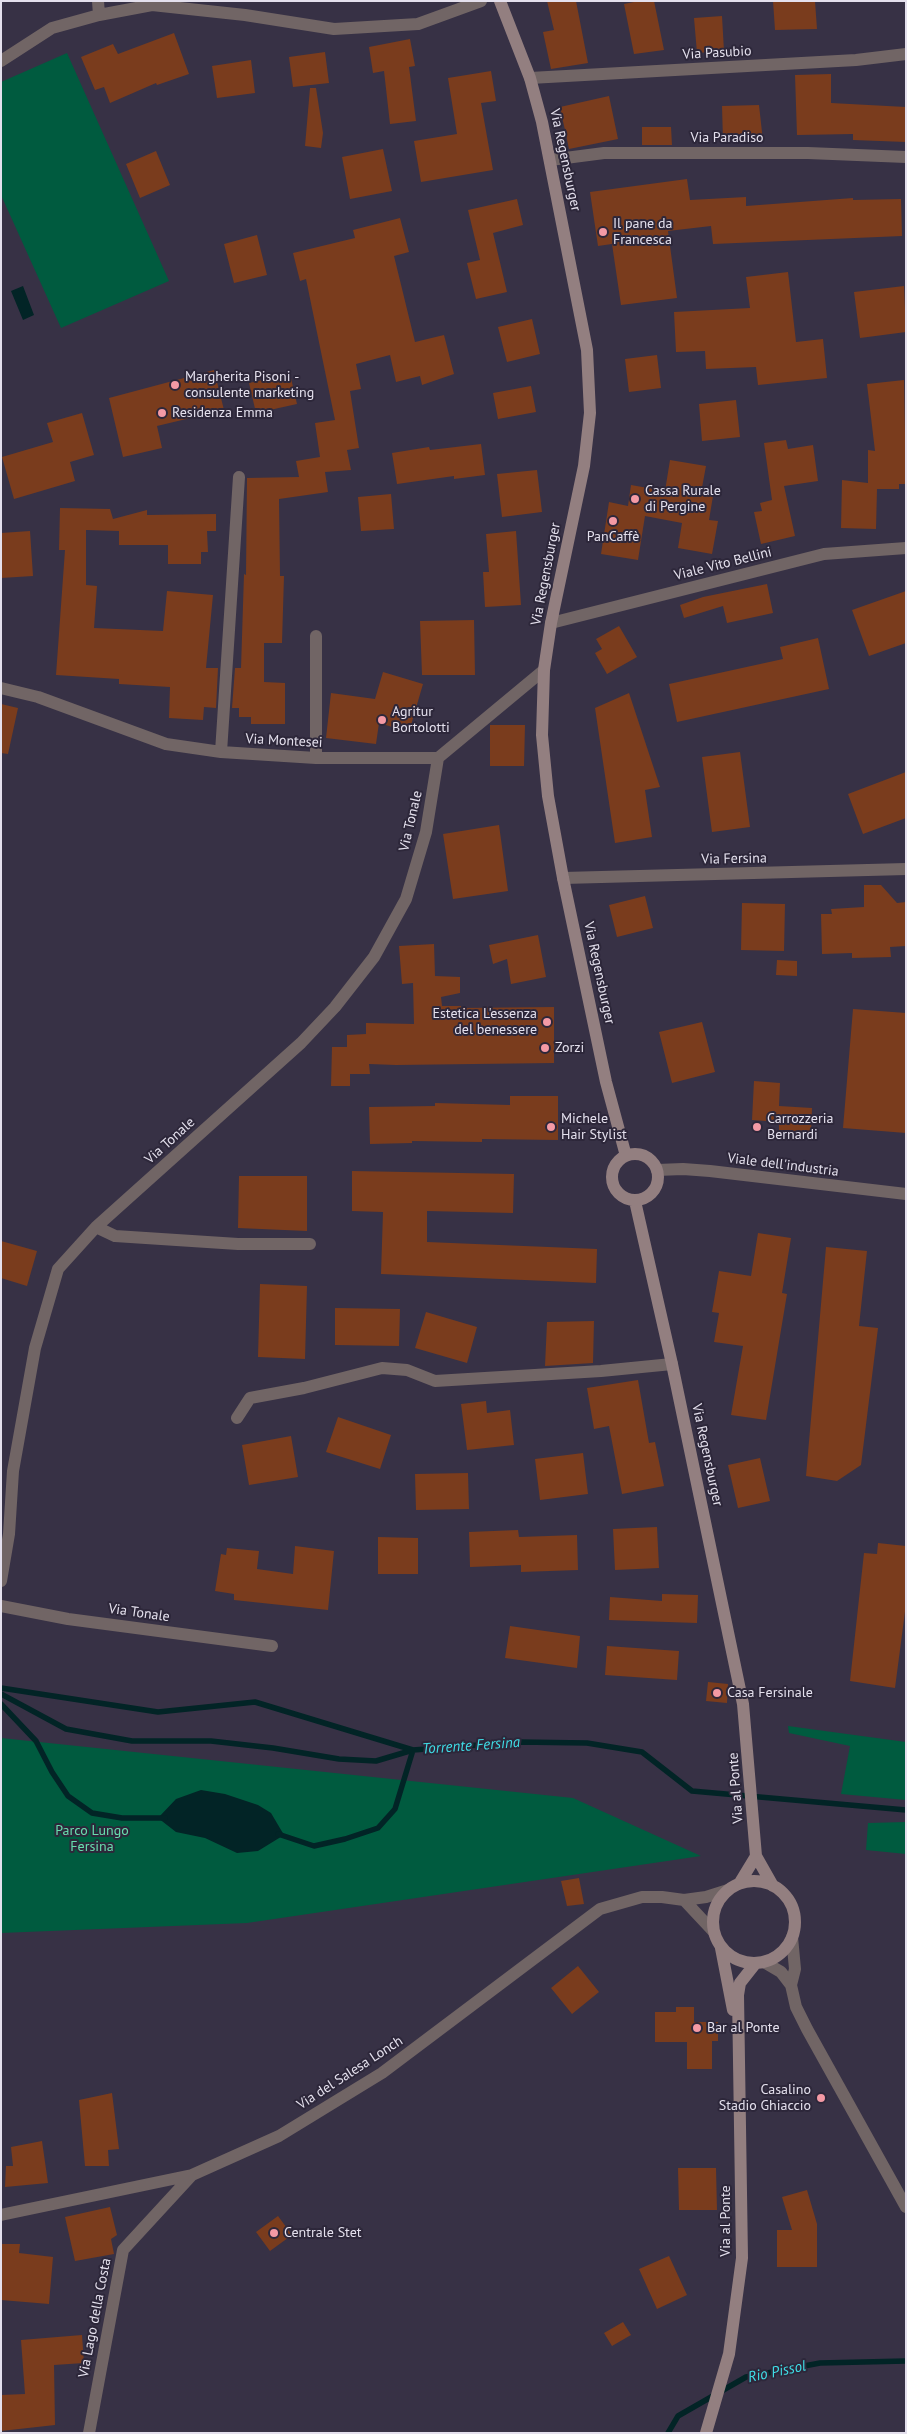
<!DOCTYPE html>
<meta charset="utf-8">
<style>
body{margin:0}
#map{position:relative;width:907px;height:2434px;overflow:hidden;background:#373145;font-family:"PT Sans",sans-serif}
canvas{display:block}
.frame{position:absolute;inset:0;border:2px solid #e4e0ed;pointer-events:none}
</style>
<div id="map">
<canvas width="907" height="2434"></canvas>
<div class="frame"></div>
</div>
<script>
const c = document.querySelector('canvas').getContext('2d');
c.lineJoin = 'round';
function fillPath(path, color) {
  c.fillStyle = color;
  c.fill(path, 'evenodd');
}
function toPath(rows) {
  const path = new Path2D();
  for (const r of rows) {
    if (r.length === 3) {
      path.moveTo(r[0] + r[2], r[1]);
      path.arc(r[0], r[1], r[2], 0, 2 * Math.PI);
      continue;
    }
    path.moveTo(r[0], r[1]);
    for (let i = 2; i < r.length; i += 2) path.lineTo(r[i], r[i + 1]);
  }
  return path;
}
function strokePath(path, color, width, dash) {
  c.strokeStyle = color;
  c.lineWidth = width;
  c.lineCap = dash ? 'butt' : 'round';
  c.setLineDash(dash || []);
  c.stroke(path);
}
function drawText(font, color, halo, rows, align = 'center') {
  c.font = font + ' "PT Sans",sans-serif';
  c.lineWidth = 4;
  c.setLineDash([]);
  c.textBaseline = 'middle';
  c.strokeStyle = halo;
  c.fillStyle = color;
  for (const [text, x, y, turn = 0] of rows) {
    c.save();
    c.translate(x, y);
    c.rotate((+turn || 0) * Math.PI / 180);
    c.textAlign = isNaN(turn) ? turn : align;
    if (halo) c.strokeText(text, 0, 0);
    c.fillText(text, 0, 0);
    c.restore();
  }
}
const green = toPath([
 [67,53,169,281,61,328,1,195,1,82],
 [788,1726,906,1742,906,1800,841,1794,850,1746,789,1733],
 [1,1738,573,1798,701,1856,247,1923,1,1933],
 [906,1822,906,1854,866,1850,868,1823]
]);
const water = toPath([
 [23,286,34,315,23,320,11,291],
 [201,1790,225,1794,258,1805,271,1813,284,1835,258,1851,237,1853,205,1838,176,1832,158,1818,176,1799]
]);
const stream = toPath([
 [1,1688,158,1712,255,1702,413,1750,519,1742,587,1743,642,1752,692,1791,906,1810],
 [1,1694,66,1729,132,1741,211,1741,273,1748,339,1759,376,1761,413,1750],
 [1,1704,36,1741,52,1772,68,1796,92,1813,122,1818,165,1818],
 [278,1834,314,1846,345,1839,378,1828,395,1809,413,1750],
 [668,2433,678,2416,746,2377,820,2363,906,2361]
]);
const building = toPath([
 [547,1,576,1,588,63,551,69,543,32,554,30],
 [639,1,654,1,664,50,634,54,624,4],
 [773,1,815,1,817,29,775,30],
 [722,16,724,51,697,53,694,18],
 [174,33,189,74,157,85,156,83,110,103,104,87,95,90,81,57,113,44,118,54],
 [410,39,415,66,409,67,416,121,390,124,384,71,373,73,369,47],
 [325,52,329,83,293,87,289,57],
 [251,60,255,93,217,98,212,66],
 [491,71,496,101,481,103,493,170,421,182,414,141,457,134,448,78],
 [831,74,831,103,906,107,906,142,853,140,853,134,797,135,795,75],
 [310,88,316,88,323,133,321,148,305,146],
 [609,96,618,139,569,149,560,107],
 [759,105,763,141,723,141,722,106],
 [642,127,671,127,672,145,642,145],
 [383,149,392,191,350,199,342,157],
 [156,151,170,185,140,198,126,164],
 [687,179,690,200,746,197,746,206,853,198,853,200,901,199,902,236,713,244,711,226,668,231,677,298,621,305,612,244,598,246,590,192],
 [517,199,523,225,493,233,507,292,476,299,467,263,480,260,468,210],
 [400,218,409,252,394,256,415,342,444,335,454,374,422,385,420,376,396,382,390,355,356,364,361,389,350,391,359,448,347,450,351,470,325,472,328,492,279,499,280,576,284,576,282,643,264,643,264,682,285,683,285,724,251,724,251,717,239,717,239,708,232,708,235,668,241,668,244,574,246,575,247,478,299,477,296,461,320,457,315,423,335,420,306,279,300,281,293,253,355,238,353,230],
 [257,235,267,275,234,283,224,244],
 [788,272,796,342,823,339,827,378,758,385,756,367,706,369,705,351,676,352,674,312,750,308,746,277],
 [904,286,906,332,860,338,854,292],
 [532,319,540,354,507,362,498,327],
 [657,355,661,388,629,392,625,359],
 [214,370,224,410,157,426,162,448,123,457,109,398],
 [290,374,297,404,256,413,249,383],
 [904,380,906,484,899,484,899,489,877,489,876,529,841,528,842,480,868,483,868,450,875,451,867,384],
 [531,386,536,412,498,419,493,393],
 [736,400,740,437,702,441,699,404],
 [82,413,94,455,70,462,75,481,14,499,2,457,53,442,47,423],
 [786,440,788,449,813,445,818,481,784,486,795,536,761,544,754,512,762,511,760,503,772,500,764,443],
 [481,444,485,475,454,479,454,476,397,484,392,453,429,447,430,450],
 [670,460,706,466,701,493,713,496,709,520,718,521,712,554,678,548,682,523,645,516,638,560,601,554,609,502,628,506,631,485,665,491],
 [537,470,542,512,502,517,497,474],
 [391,494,394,529,361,531,358,497],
 [60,508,110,509,113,519,147,510,147,515,216,514,216,531,207,531,208,552,201,552,201,564,168,564,168,545,119,545,119,531,86,530,86,585,97,586,94,628,163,631,167,591,213,595,206,668,218,668,216,708,204,707,203,720,169,718,170,687,119,684,119,679,56,675,65,550,59,550],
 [30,531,33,576,1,578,1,533],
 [516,531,521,605,485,607,483,572,489,572,486,534],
 [767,584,773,613,727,623,723,606,684,618,680,605,703,597],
 [906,591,906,643,869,656,852,610],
 [474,620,475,675,422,675,420,621],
 [619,626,637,657,607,674,595,653,602,649,596,639],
 [818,638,829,689,677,722,669,684,783,659,780,647],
 [383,672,423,684,409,732,379,723,376,744,326,738,331,693,375,699],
 [629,693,660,787,645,790,652,837,615,843,595,708],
 [1,704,18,708,8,754,1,753],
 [490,725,525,725,524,766,490,766],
 [740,752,750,827,712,832,702,757],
 [906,772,906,818,863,834,848,794],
 [499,825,508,891,453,899,443,834],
 [864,885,881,885,897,903,906,902,906,946,890,947,891,957,852,958,852,953,822,954,821,914,832,914,831,909,864,907],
 [645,896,653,928,617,937,609,905],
 [742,903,785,904,784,951,741,950],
 [538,935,546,977,511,984,507,959,493,964,489,945],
 [434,944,435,976,460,977,460,993,441,997,442,1006,461,1006,461,1008,554,1007,554,1063,396,1065,369,1064,370,1074,350,1074,350,1086,331,1086,332,1047,347,1047,347,1035,366,1034,366,1023,414,1024,413,983,402,984,399,946],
 [777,960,797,961,797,976,776,975],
 [853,1009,906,1013,906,1133,843,1128],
 [702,1022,715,1072,672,1083,659,1032],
 [754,1081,780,1083,779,1106,812,1108,811,1132,779,1130,779,1122,752,1120],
 [510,1096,558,1096,558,1140,482,1139,482,1142,412,1141,412,1143,370,1144,369,1107,435,1106,435,1103,510,1105],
 [352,1171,514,1174,513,1213,427,1211,427,1242,597,1249,596,1283,381,1274,383,1212,352,1211],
 [239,1176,307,1176,307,1231,238,1228],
 [758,1233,791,1238,782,1293,787,1294,766,1420,731,1415,743,1346,714,1342,719,1313,712,1312,719,1271,751,1276],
 [1,1241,37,1251,27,1286,1,1278],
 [826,1247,867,1251,859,1326,878,1328,861,1465,837,1481,806,1476],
 [260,1284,307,1286,305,1359,258,1357],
 [335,1308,400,1309,399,1346,335,1345],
 [426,1312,477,1327,467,1363,415,1348],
 [594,1321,593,1363,545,1366,547,1322],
 [638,1380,649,1443,655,1442,664,1486,622,1494,609,1426,594,1429,587,1388],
 [486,1401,487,1413,510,1410,514,1445,467,1450,461,1404],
 [338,1417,391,1435,380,1469,326,1452],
 [291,1436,298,1477,249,1485,242,1445],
 [583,1453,588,1494,540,1500,535,1459],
 [760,1458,770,1501,738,1508,728,1465],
 [468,1473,469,1509,416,1510,415,1474],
 [657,1527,659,1568,615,1570,613,1529],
 [518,1530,519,1537,577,1535,578,1570,521,1572,521,1565,470,1567,469,1532],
 [378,1537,418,1538,418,1574,378,1574],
 [878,1543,906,1546,906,1604,895,1688,850,1681,864,1553,877,1554],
 [295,1546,334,1551,328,1610,234,1600,234,1594,215,1591,221,1554,226,1555,227,1548,259,1551,257,1569,293,1574],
 [662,1594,698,1595,697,1623,609,1620,610,1597,662,1601],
 [510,1626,580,1636,577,1668,505,1658],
 [607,1646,679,1651,677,1680,605,1675],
 [708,1682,728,1684,727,1703,706,1701],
 [579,1878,584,1904,567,1906,561,1881],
 [578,1966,599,1992,572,2014,551,1988],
 [676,2007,694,2007,694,2022,718,2022,718,2041,712,2041,712,2069,687,2069,687,2042,655,2042,655,2012,676,2012],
 [112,2093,119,2149,108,2150,109,2166,85,2166,79,2100],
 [42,2141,48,2183,5,2187,6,2166,13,2166,11,2147],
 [678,2168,716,2168,717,2210,679,2210],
 [807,2190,817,2224,817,2267,777,2267,777,2230,792,2230,782,2197],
 [110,2207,117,2235,111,2239,114,2254,75,2261,65,2217],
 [278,2216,292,2235,270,2251,256,2232],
 [1,2244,20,2244,19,2253,53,2257,49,2304,1,2300],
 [669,2256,687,2295,657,2309,639,2269],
 [623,2322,631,2335,612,2346,604,2333],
 [82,2335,84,2363,54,2365,55,2425,1,2431,1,2395,25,2394,21,2340]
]);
const minor = toPath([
 [98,1,99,15],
 [1,61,52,28,99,15,152,5,245,15,334,29,418,24,481,1],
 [530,78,856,60,906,54],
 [550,160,604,153,808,153,906,157],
 [551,623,824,554,906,548],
 [316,636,316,758],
 [1,688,38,697,166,744,221,752,316,758,438,758,544,670],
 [221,752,239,477],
 [563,878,906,869],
 [96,1227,115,1236,238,1244,310,1244],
 [237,1418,250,1398,304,1388,382,1368,407,1370,435,1381,601,1371,672,1364],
 [1,1581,9,1534,13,1471,35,1348,58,1269,96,1227,301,1043,335,1007,374,957,406,899,426,832,438,758],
 [1,1606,68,1619,272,1646],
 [684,1900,713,1931],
 [1,2215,192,2175,279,2136,382,2073,600,1909,642,1897,662,1897,684,1900,706,1897,728,1890],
 [89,2433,123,2250,192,2175]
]);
const tertiary = toPath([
 [657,1170,683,1169,710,1171,906,1194],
 [764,1962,781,1972,791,1985,796,2007,807,2029,906,2207],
 [791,1985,795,1969,792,1937]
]);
const secondary = toPath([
 [500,1,530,78,542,122,587,350,590,413,584,466,551,623,544,670,542,735,548,796,563,878,606,1082,626,1156],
 [635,1177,23],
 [635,1201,672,1364,743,1704,756,1856,773,1886],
 [754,1922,41],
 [739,1884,756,1856],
 [721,1948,733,2010],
 [706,2433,729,2354,742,2258,738,1995,740,1983,755,1964]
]);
const markers = [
 [603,232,5,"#f49aa5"],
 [175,385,5,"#f49aa5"],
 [162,413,5,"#f49aa5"],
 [635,499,5,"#f49aa5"],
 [613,521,5,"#f49aa5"],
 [382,720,5,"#f49aa5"],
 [547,1022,5,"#f49aa5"],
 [545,1048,5,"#f49aa5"],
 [551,1127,5,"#f49aa5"],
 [757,1127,5,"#f49aa5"],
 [717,1693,5,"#f49aa5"],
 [697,2028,5,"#f49aa5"],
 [821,2098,5,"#f49aa5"],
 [274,2233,5,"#f49aa5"]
];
const streetNames = [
 ["Via Pasubio",717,53,-3],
 ["Via Paradiso",727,138],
 ["Via Regensburger",565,160,78],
 ["Viale Vito Bellini",723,564,-14],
 ["Via Regensburger",546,574,-79],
 ["Via Montesei",284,741,3],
 ["Via Tonale",411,821,-77],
 ["Via Fersina",734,859,-1],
 ["Via Regensburger",599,973,78],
 ["Via Tonale",170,1141,-42],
 ["Viale dell'industria",783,1165,7],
 ["Via Regensburger",707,1455,78],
 ["Via Tonale",139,1613,8],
 ["Via al Ponte",736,1788,-94],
 ["Via del Salesa Lonch",350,2073,-33],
 ["Via al Ponte",726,2221,-90],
 ["Via Lago della Costa",95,2318,-79]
];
const poiNames = [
 ["Il pane da",613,224],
 ["Francesca",613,240],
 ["Margherita Pisoni -",185,377],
 ["consulente marketing",185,393],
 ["Residenza Emma",172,413],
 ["Cassa Rurale",645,491],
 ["di Pergine",645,507],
 ["PanCaffè",613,537,"center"],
 ["Agritur",392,712],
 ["Bortolotti",392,728],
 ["Estetica L'essenza",537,1014,"right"],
 ["del benessere",537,1030,"right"],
 ["Zorzi",555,1048],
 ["Michele",561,1119],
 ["Hair Stylist",561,1135],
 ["Carrozzeria",767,1119],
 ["Bernardi",767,1135],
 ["Casa Fersinale",727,1693],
 ["Bar al Ponte",707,2028],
 ["Casalino",811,2090,"right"],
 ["Stadio Ghiaccio",811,2106,"right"],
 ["Centrale Stet",284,2233]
];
const parkNames = [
 ["Parco Lungo",92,1831],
 ["Fersina",92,1847]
];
const waterNames = [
 ["Torrente Fersina",471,1746,-4],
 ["Rio Pissol",777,2372,-12]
];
fillPath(green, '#005b3f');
fillPath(water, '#022426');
strokePath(stream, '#022426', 5.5);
fillPath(building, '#7a3c1d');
strokePath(minor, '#716565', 12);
strokePath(tertiary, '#716565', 12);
strokePath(secondary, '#937f80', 12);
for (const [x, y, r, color] of markers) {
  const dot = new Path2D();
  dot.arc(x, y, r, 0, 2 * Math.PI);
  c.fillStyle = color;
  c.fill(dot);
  strokePath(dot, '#2d273a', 2);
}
drawText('14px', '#e4e0ed', '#2d273a', streetNames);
drawText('14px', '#e4e0ed', '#2d273a', poiNames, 'left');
drawText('14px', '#68ddae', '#2d273a', parkNames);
drawText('italic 15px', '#3fdde6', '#2d273a', waterNames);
</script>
